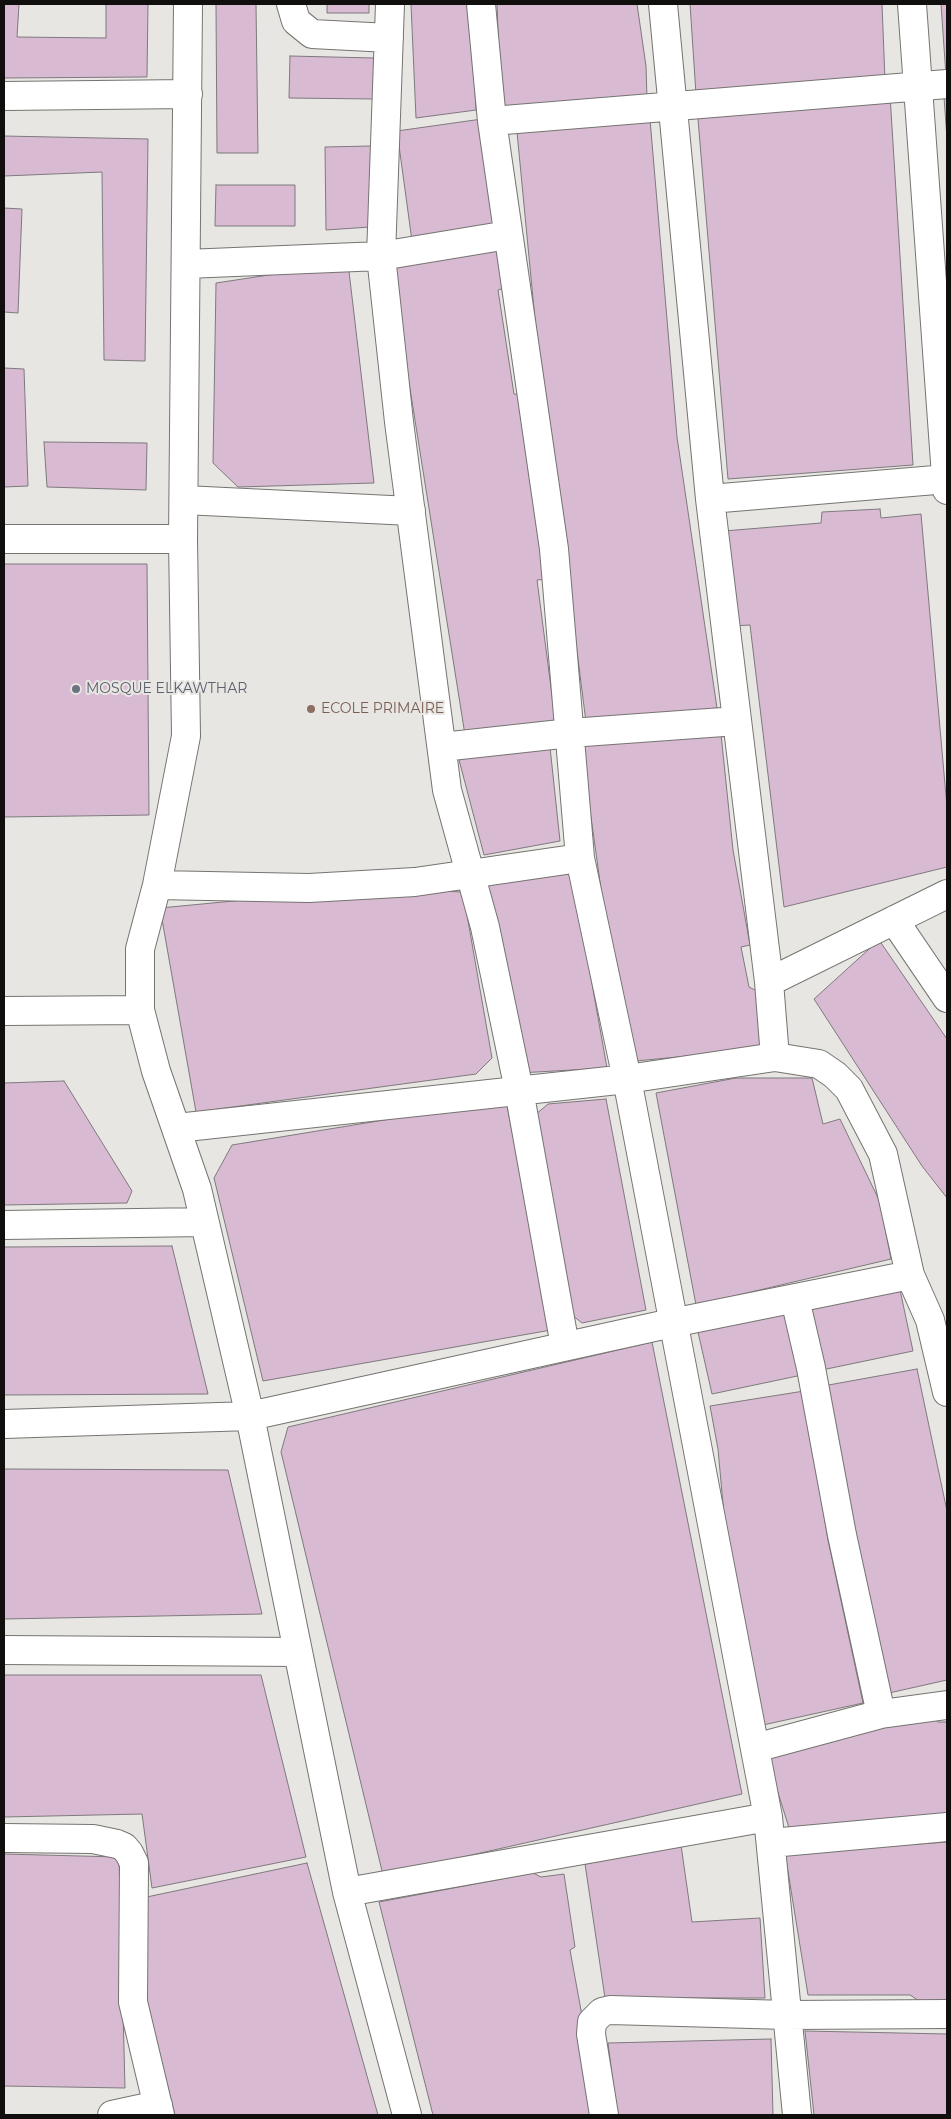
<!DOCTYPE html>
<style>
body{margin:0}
#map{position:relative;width:951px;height:2119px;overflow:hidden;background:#e8e6e2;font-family:Montserrat,sans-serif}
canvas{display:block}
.frame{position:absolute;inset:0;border:5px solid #100f0e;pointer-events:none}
</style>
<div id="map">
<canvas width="951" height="2119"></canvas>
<div class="frame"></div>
</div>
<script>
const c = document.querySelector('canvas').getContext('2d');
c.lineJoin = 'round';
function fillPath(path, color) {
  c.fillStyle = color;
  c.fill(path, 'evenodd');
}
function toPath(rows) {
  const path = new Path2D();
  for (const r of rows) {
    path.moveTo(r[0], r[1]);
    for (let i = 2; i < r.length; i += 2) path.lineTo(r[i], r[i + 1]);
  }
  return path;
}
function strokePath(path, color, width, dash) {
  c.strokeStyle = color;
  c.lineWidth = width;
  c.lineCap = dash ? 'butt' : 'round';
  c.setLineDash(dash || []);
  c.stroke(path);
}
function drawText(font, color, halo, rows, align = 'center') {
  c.font = font + ' Montserrat,sans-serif';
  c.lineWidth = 4;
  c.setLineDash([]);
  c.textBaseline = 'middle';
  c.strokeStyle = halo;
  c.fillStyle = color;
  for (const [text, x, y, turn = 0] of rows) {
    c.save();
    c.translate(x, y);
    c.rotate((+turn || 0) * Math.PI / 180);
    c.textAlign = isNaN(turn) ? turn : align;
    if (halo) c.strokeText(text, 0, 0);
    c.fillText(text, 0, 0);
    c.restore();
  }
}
const building = toPath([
 [4,4,19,4,17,37,106,38,106,4,148,4,147,77,4,78,4,4],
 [216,4,256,4,258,153,217,153,216,4],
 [327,4,369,4,369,13,327,13,327,4],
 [411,4,471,4,476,110,416,118,411,4],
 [497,4,637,4,646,66,647,99,501,113,497,4],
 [690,4,882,4,885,80,696,94,690,4],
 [941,4,947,4,947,76,946,76,941,4],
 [290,56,374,58,373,99,289,98,290,56],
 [890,95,913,465,728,479,697,107,890,95],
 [944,97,947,97,947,139,944,97],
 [482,119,497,229,412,241,397,131,482,119],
 [650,119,677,437,717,708,586,722,536,330,517,132,650,119],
 [4,136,148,139,145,361,104,360,102,172,4,176,4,136],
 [371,146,370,227,326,230,325,147,371,146],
 [216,185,295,185,295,226,215,226,216,185],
 [4,208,22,209,18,313,4,312,4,208],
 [499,244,505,288,498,290,514,394,525,395,549,579,537,580,556,726,465,735,390,263,499,244],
 [348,263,374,483,238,487,213,463,216,283,348,263],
 [4,368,24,369,28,486,4,487,4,368],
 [44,442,147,443,146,490,47,487,44,442],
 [880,509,881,518,921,514,947,807,947,867,784,907,750,625,732,626,724,531,821,523,822,512,880,509],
 [4,564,147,564,149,815,4,817,4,564],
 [721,734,733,850,750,945,741,947,749,987,757,991,762,1049,625,1062,580,738,721,734],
 [550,747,560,841,484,855,458,756,550,747],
 [572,871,607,1068,519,1073,487,878,572,871],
 [370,888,463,892,492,1058,476,1074,196,1112,160,908,370,888],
 [879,940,947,1039,947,1198,922,1166,814,999,879,940],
 [736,1078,812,1078,823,1124,840,1119,880,1202,891,1259,696,1305,656,1093,736,1078],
 [64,1081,132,1191,127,1203,4,1205,4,1083,64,1081],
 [606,1099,646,1310,582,1323,572,1315,535,1115,548,1104,606,1099],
 [506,1100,551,1330,263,1381,214,1178,232,1145,506,1100],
 [172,1246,208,1394,4,1395,4,1247,172,1246],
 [899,1285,913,1351,817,1371,798,1304,899,1285],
 [793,1308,802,1375,712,1394,698,1332,793,1308],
 [652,1342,742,1794,383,1875,281,1452,288,1427,652,1342],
 [917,1369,947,1511,947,1680,889,1693,823,1386,917,1369],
 [804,1391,828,1540,863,1703,763,1725,725,1526,718,1449,710,1406,804,1391],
 [4,1469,228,1470,262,1614,4,1619,4,1469],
 [4,1675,261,1675,306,1857,152,1888,142,1814,4,1817,4,1675],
 [929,1714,938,1722,947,1722,947,1818,790,1831,764,1748,929,1714],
 [947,1842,947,2001,922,2003,910,1995,808,1995,785,1853,947,1842],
 [681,1845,692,1922,760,1918,765,1998,605,1998,585,1864,681,1845],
 [4,1854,119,1857,125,2088,4,2086,4,1854],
 [307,1863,378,2115,175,2115,145,1999,142,1898,307,1863],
 [533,1873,541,1877,564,1874,575,1947,570,1950,593,2076,597,2115,433,2115,379,1902,533,1873],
 [805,2031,947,2034,947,2115,814,2115,805,2031],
 [771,2039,773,2115,617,2115,608,2043,771,2039]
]);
const street = toPath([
 [188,4,183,539,186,736,157,885,140,949,140,1010,156,1071,197,1189,250,1416,347,1892,407,2115],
 [291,4,296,21,312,34,389,38],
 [390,4,381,256,399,422,447,790,485,927,519,1090,565,1346],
 [481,4,492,121,554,549,580,858,627,1079,768,1817,797,2115],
 [663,4,710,499,769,982,775,1057],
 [912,4,947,490],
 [4,96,188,94],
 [492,121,947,84],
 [186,264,381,256,508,235],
 [710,499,947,479],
 [184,500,411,511],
 [4,539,183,539],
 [442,747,570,733,737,721],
 [157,885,309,888,415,882,580,858],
 [894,920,947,998],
 [769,982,947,894],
 [4,1011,140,1010],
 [177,1128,627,1079,775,1057,819,1064,835,1075,849,1089,883,1154,910,1275,930,1320,947,1392],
 [4,1225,204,1222],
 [795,1299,811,1368,842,1535,881,1714],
 [4,1424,250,1416,672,1323,910,1275],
 [4,1650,298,1652],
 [755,1748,881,1714,947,1705],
 [4,1838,93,1839,117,1844,124,1847,129,1853,134,1863,133,2002,160,2115],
 [771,1843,947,1827],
 [347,1892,768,1817],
 [112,2115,158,2105],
 [604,2115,591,2034,592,2022,602,2012,610,2010,787,2015,947,2014]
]);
const markers = [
 [76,689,5,"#6b7280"],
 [311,709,5,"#8d6e63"]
];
const worshipNames = [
 ["MOSQUE ELKAWTHAR",86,689]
];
const educationNames = [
 ["ECOLE PRIMAIRE",321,709]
];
fillPath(building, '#d9bad3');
strokePath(building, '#7d797c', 1);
strokePath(street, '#757470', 30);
strokePath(street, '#fff', 28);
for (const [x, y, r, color] of markers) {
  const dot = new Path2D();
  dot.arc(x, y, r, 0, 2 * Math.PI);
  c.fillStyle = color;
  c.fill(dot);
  strokePath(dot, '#e8e6e2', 2);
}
drawText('14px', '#5b616d', '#e8e6e2', worshipNames, 'left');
drawText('14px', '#785e54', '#e8e6e2', educationNames, 'left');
</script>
